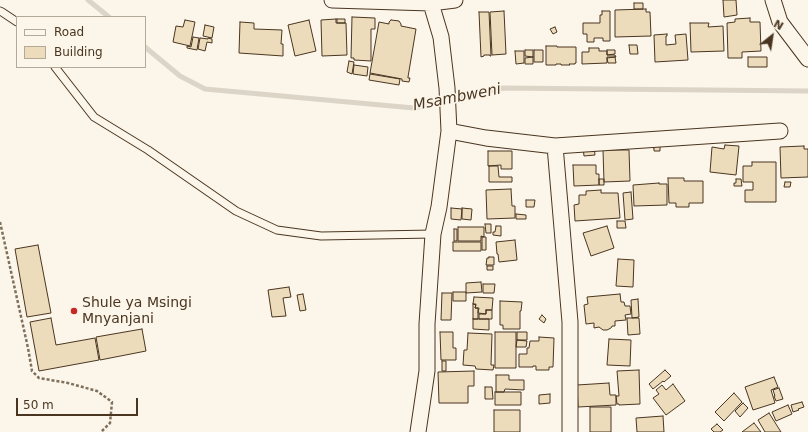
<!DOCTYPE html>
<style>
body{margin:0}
#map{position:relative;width:808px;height:432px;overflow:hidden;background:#fbf6e9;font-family:"DejaVu Sans",sans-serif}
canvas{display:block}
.legend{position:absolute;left:16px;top:16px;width:130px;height:52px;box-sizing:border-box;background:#fbf6e9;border:1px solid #b4a999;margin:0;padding:5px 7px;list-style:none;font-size:12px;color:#4a3520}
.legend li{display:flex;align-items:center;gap:8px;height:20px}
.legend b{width:20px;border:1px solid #b4a999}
.north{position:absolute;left:752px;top:16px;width:40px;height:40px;-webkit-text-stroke:3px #fbf6e9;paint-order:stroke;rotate:30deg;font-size:11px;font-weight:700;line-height:16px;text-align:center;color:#4a3520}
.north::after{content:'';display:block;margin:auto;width:14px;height:18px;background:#4a3520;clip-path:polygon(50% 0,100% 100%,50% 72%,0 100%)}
.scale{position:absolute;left:16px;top:398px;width:122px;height:18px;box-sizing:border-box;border:2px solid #4a3520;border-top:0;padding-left:5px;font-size:12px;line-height:14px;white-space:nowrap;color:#4a3520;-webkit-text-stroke:3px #fbf6e9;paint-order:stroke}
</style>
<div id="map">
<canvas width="808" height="432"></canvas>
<ul class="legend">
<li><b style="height:5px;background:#fbf6e9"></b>Road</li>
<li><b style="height:11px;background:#ecdcbc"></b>Building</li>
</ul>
<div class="north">N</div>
<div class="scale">50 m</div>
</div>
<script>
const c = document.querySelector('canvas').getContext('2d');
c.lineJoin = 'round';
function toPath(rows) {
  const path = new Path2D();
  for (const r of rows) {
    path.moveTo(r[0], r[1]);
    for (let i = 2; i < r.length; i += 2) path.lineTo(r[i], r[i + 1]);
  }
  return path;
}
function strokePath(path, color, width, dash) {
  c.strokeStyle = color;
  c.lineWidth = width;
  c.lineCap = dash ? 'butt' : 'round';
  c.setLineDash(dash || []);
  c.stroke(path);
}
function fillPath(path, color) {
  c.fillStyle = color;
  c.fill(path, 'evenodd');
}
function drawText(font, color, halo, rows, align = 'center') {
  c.font = font + ' "DejaVu Sans",sans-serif';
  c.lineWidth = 3;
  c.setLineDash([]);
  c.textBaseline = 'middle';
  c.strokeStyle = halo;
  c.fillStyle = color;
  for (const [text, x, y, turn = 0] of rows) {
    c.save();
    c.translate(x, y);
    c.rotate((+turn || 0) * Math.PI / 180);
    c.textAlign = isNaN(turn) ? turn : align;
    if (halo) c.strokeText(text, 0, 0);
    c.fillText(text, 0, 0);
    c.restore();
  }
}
const stream = toPath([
 [88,0,109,17],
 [145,47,180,76,205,89,414,108,503,88,808,91]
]);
const building = toPath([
 [723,0,736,0,737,15,724,17,723,0],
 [634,3,643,3,643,9,634,9,634,3],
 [646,9,646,12,650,12,651,36,615,37,615,10,646,9],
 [504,11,506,54,492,55,490,12,504,11],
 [602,11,610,11,610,41,603,41,603,38,594,38,594,42,587,42,587,34,583,34,583,23,600,23,600,15,602,15,602,11],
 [479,12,489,12,491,56,490,56,490,55,484,55,484,56,481,57,479,12],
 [352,17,375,18,375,29,371,29,371,61,354,60,354,58,351,58,352,17],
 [750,18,750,22,760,22,761,51,742,52,742,58,728,58,727,23,735,22,735,19,750,18],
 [336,19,336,23,346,23,347,55,322,56,321,20,336,19],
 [337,19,345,19,345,23,337,23,337,19],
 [185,20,195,22,190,46,173,42,176,26,183,27,185,20],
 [309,20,316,51,295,56,288,25,309,20],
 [391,20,399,21,401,24,401,26,416,29,408,77,408,78,410,78,409,82,402,81,402,79,370,73,379,22,389,24,389,22,391,20],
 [240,22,254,23,254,29,282,30,281,44,283,44,283,56,239,53,240,22],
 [690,23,709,23,708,27,723,26,724,51,691,52,690,23],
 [205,25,214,27,212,38,203,36,205,25],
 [555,27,557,32,553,34,550,29,555,27],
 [667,34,667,36,666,36,666,45,676,44,675,35,686,34,688,60,655,62,654,35,667,34],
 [193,37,199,38,197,50,187,48,187,46,191,47,193,37],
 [200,38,208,39,208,38,212,39,212,43,207,42,205,51,198,49,200,38],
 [629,45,637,45,638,54,630,54,629,45],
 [546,46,557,46,557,47,576,47,576,63,575,63,575,64,569,64,570,65,561,65,561,64,556,64,556,65,546,65,546,46],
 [589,48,599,48,599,51,607,51,607,55,615,55,616,57,607,57,607,63,582,64,582,52,589,52,589,48],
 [525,50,533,50,533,57,525,56,525,50],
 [534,50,543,50,543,62,534,62,534,50],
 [607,50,615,50,615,54,607,55,607,50],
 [515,51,524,51,524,63,516,64,515,51],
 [533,57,533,64,525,64,525,58,533,57],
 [615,57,616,63,608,63,607,58,615,57],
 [748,57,767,57,767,67,748,67,748,57],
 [349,61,354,62,352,74,347,72,349,61],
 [354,65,368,67,367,76,353,74,354,65],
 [370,74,400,79,399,85,369,80,370,74],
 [653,142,660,145,660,151,654,151,654,148,653,148,653,142],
 [725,145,739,146,736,175,710,172,712,147,724,149,725,145],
 [804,146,804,149,808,149,808,177,781,178,780,147,804,146],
 [583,147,594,147,595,155,584,156,583,147],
 [603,150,629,150,630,181,604,182,603,150],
 [488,151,512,151,512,169,501,169,501,165,488,166,488,151],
 [752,162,776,162,776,202,745,202,745,190,753,190,753,182,743,182,743,166,752,166,752,162],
 [573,165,596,165,596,174,599,174,599,185,574,186,573,165],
 [489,166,498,166,499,177,512,177,512,182,489,182,489,166],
 [668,178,684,178,684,181,703,181,703,203,689,203,689,207,676,207,676,203,669,203,668,178],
 [599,179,604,179,604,185,599,185,599,179],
 [736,179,741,179,742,186,734,186,734,183,736,183,736,179],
 [785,182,791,182,790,187,784,187,785,182],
 [659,183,659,184,667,184,667,205,634,206,633,185,659,183],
 [511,189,512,206,515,206,515,218,487,219,486,190,511,189],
 [601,190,601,193,618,193,620,218,575,221,574,205,579,204,579,195,586,195,586,191,601,190],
 [631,192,633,219,625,220,623,193,631,192],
 [526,200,535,200,534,207,526,207,526,200],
 [451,208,462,209,461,220,451,219,451,208],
 [462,208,472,209,471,220,462,219,462,208],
 [516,214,526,215,526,219,516,219,516,214],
 [617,221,625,221,626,228,617,228,617,221],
 [485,224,491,224,491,233,486,233,485,224],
 [496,226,501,226,501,236,493,235,493,232,495,232,496,226],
 [607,226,614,248,591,256,583,233,607,226],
 [458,227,484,227,484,237,481,236,481,241,458,241,458,227],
 [454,229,457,229,457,241,454,241,454,229],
 [482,237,486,237,486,250,482,250,482,237],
 [515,240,517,260,499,262,498,254,497,254,496,242,515,240],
 [453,242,481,242,481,251,453,251,453,242],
 [38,245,51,313,27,317,15,249,38,245],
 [489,257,494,257,494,265,486,265,487,258,489,258,489,257],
 [618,259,634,260,633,287,616,286,618,259],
 [487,266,493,266,493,270,487,270,487,266],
 [481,282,482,292,466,293,466,283,481,282],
 [483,284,495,284,494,293,483,293,483,284],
 [289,287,291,297,283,298,286,316,272,317,268,290,289,287],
 [453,292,466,292,466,301,453,301,453,292],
 [442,293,452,293,451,320,441,320,442,293],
 [303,294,306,310,300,311,297,295,303,294],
 [620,294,621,302,624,302,625,306,630,306,631,314,625,315,626,320,615,321,615,326,612,326,611,328,607,330,603,330,599,327,594,328,594,323,586,324,584,305,588,304,587,297,620,294],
 [474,297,493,298,492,310,486,310,486,314,478,313,479,308,475,308,476,304,473,304,474,297],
 [638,299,639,317,632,318,631,300,638,299],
 [500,301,522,302,521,311,520,311,520,329,503,329,503,325,500,325,500,301],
 [473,304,476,305,475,308,478,308,478,319,473,319,473,304],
 [486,310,492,310,492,319,479,319,479,314,486,314,486,310],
 [542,315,546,319,544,323,539,319,542,315],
 [51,318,56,345,95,338,99,360,39,371,30,322,51,318],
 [627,318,639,318,640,334,628,335,627,318],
 [473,319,489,319,489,330,473,329,473,319],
 [142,329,146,351,100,360,96,337,142,329],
 [440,332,453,332,453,348,456,348,456,360,441,360,440,332],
 [495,332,516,332,516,368,495,368,495,332],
 [517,332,527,332,527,340,517,340,517,332],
 [468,333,492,334,491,365,494,365,493,370,476,369,475,366,463,365,464,350,467,350,468,333],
 [539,337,554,338,553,367,549,367,549,370,536,370,536,366,533,366,533,367,519,367,519,354,527,354,527,348,529,348,530,341,539,341,539,337],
 [609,339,631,340,630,366,607,365,609,339],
 [517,340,527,341,526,347,516,347,517,340],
 [442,361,446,361,446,371,442,371,442,361],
 [639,370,640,404,619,405,619,404,617,404,616,396,619,396,617,371,639,370],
 [665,370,671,376,664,382,663,381,653,389,649,384,665,370],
 [474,371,474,386,468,386,468,403,439,403,438,372,474,371],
 [496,375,509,375,509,380,524,380,524,390,505,389,504,392,496,392,496,375],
 [774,377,778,387,771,390,775,403,753,410,745,387,774,377],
 [609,383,610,395,616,395,616,405,578,407,577,385,609,383],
 [673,384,685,401,666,415,653,398,659,394,656,390,662,385,666,390,673,384],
 [485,387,492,387,493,399,485,399,485,387],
 [779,388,783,399,776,401,774,396,775,396,773,390,779,388],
 [495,392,521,392,521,405,495,405,495,392],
 [734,393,742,402,724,421,715,412,734,393],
 [550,394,550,403,539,404,539,395,550,394],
 [802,402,804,407,798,409,799,410,793,412,791,405,802,402],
 [743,403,748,408,740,417,735,411,743,403],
 [788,405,792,414,776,421,772,412,788,405],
 [590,407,611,407,611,432,590,432,590,407],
 [494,410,520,410,520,432,494,432,494,410],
 [769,413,781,432,765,432,758,420,769,413],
 [663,416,664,432,637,432,636,418,663,416],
 [754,423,761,432,742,432,754,423],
 [717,424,723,430,720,432,714,432,711,429,717,424]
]);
const path = toPath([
 [0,222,28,348,32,371,39,378,68,383,97,391,112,402,110,423,101,432]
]);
const service = toPath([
 [0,11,2,12,17,22],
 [55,67,94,117,148,150,236,211,277,230,321,236,433,234]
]);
const minor = toPath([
 [332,0,431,3,455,0],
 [773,0,780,22,808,59],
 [449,131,486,138,555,146,570,322,570,432],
 [555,146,780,131],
 [418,432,427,371,427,324,433,234,439,207,449,131,447,88,441,37,430,0]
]);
const markers = [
 [74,311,4,"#c62828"]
];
const poiNames = [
 ["Shule ya Msingi",82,303],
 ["Mnyanjani",82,319]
];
const waterNames = [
 ["Msambweni",457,98,-11]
];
strokePath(stream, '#dcd4c6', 5);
fillPath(building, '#ecdcbc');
strokePath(building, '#4a3520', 1);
strokePath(service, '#4a3520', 9);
strokePath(minor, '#4a3520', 17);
strokePath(path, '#7f6f5c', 2.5, [3, 2]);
strokePath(service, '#fbf6e9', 7);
strokePath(minor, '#fbf6e9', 15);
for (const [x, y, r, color] of markers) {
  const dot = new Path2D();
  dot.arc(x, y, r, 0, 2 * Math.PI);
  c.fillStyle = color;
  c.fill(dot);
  strokePath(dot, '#fbf6e9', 1.5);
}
drawText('14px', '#4a3520', '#fbf6e9', poiNames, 'left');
drawText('italic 15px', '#4a3520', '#fbf6e9', waterNames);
</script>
